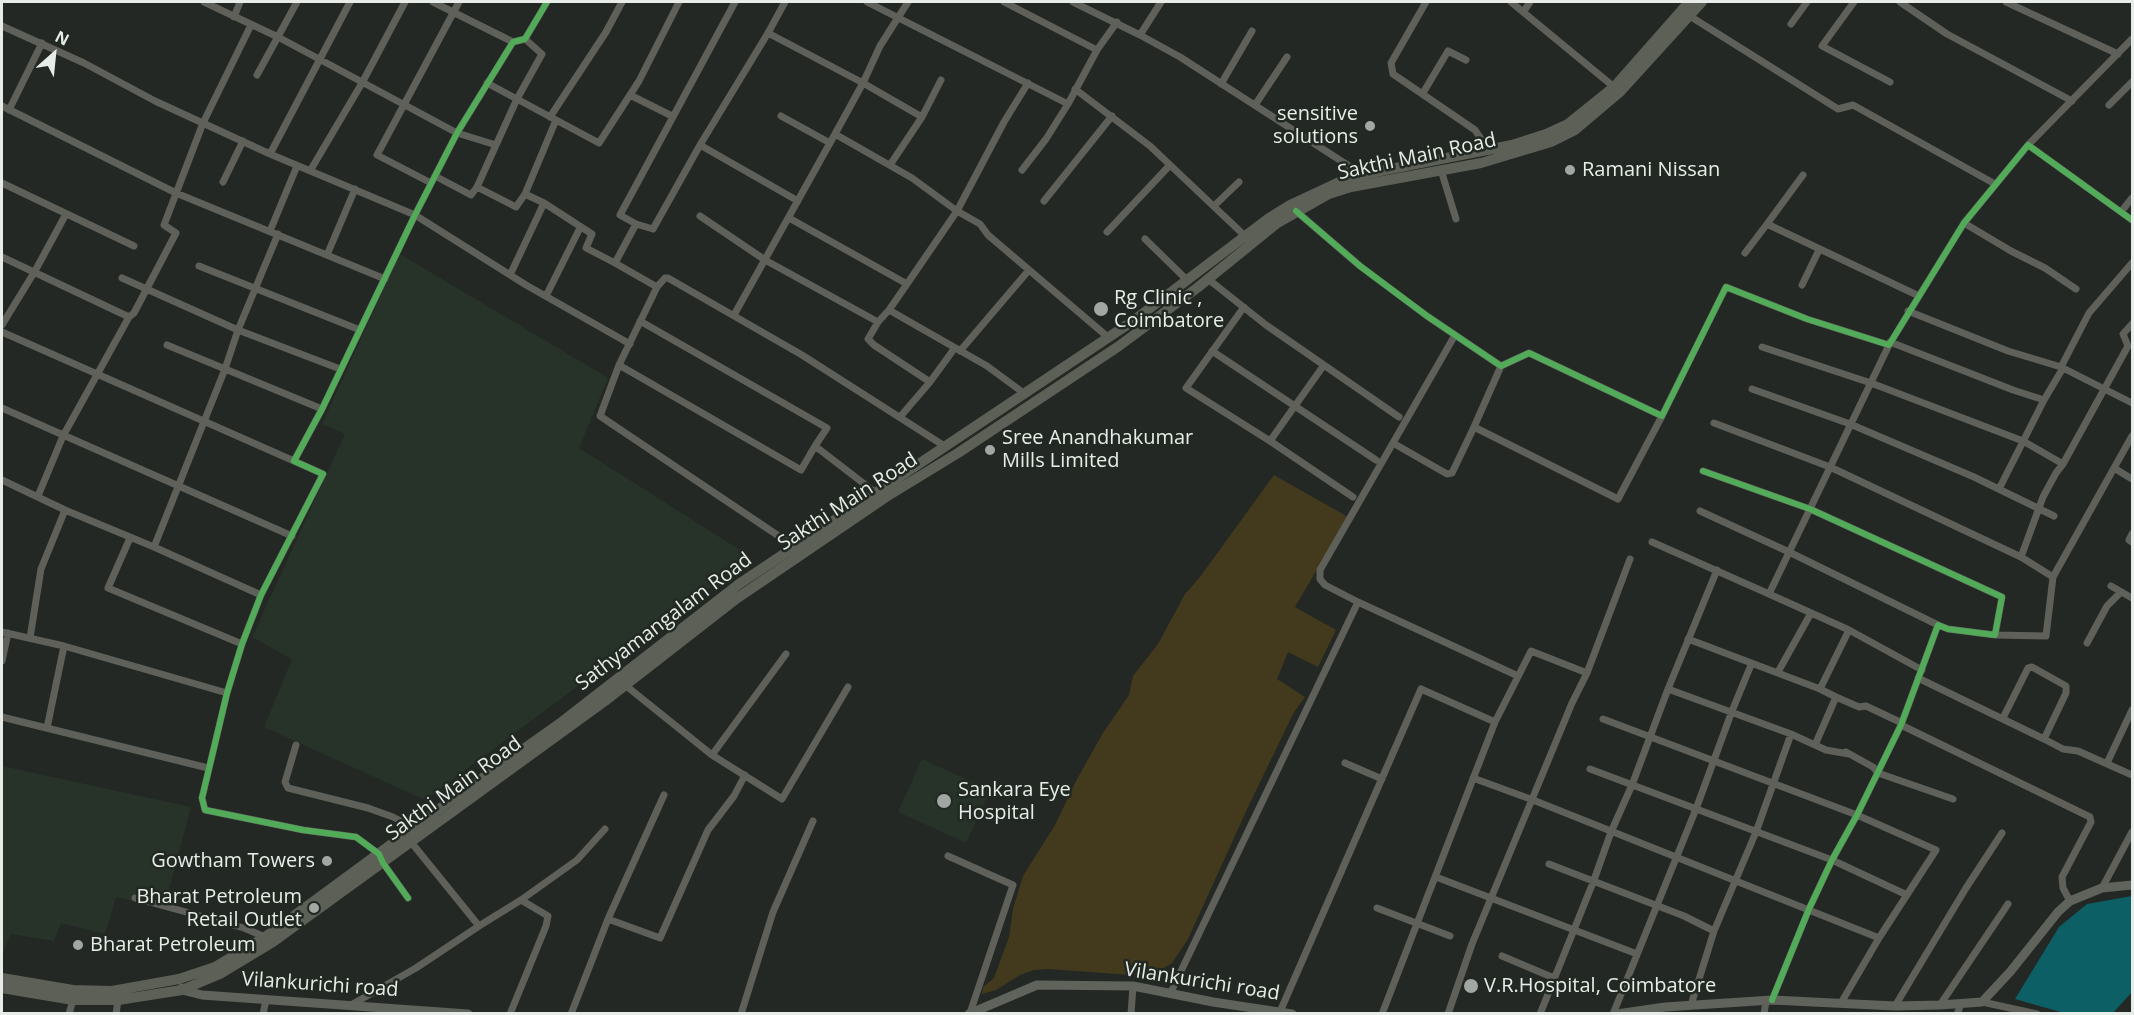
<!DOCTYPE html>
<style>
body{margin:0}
#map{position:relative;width:2134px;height:1015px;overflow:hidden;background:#232824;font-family:"Open Sans",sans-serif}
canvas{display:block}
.frame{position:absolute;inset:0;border:3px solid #e7ece8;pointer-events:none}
.north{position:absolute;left:24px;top:24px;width:60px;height:60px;-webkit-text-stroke:4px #222923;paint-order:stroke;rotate:27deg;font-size:16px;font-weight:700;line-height:24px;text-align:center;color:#e7ece8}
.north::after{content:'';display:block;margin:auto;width:21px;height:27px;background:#e7ece8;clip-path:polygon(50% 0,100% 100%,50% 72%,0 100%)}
</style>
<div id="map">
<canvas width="2134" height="1015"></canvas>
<div class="frame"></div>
<div class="north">N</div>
</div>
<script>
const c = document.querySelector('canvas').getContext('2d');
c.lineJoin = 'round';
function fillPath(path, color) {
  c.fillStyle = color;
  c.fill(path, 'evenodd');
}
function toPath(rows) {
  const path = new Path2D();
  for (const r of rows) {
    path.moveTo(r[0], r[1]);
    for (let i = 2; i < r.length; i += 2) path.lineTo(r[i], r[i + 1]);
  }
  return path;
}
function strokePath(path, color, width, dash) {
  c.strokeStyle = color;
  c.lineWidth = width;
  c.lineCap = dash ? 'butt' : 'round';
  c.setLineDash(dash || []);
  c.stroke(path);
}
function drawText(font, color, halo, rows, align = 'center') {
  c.font = font + ' "Open Sans",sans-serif';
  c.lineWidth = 5;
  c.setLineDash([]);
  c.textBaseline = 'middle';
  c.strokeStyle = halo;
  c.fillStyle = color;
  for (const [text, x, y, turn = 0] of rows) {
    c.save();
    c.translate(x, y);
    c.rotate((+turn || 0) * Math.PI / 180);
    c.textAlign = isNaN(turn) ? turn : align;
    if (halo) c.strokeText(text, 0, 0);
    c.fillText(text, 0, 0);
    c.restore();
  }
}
const built = toPath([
 [400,254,608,378,579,448,751,557,425,800,264,727,292,659,252,637,345,434,322,424],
 [922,759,990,790,966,843,898,812],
 [2,766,191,807,164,908,116,897,105,934,61,923,54,941,11,934,2,954]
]);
const green = toPath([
 [1274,475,1348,517,1295,607,1336,630,1318,667,1288,652,1277,679,1305,697,1294,712,1249,805,1188,939,1172,963,1160,970,1145,976,1048,969,1034,970,1020,975,996,990,982,994,983,987,994,978,1009,937,1013,909,1023,876,1055,825,1076,781,1103,733,1129,695,1133,676,1158,644,1185,594,1200,577]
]);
const water = toPath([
 [2132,896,2132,992,2113,1013,2064,1013,2015,999,2059,927,2087,904]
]);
const minor = toPath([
 [204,2,278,37,457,133,496,145,477,187,516,207,525,194,544,203,592,234,586,248,615,263],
 [433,2,513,42],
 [785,2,768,33,700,145,653,229,636,224,615,263,657,287,619,365,600,416,795,547],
 [867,2,1068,104,1097,50,1117,22],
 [1004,2,1097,50],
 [1073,2,1140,35,1180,57,1363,175],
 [1426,2,1391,63,1393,74,1475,130,1489,151],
 [1511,2,1614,87],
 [1854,2,1822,46,1890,82],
 [1900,2,1947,34,2072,101],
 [2006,2,2118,54],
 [1524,11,1530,2],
 [1688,15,1838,109,1853,105,1995,184],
 [234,17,240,2],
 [1791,24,1807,2],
 [2,26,84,63,155,101,270,154,415,215,526,285,630,344],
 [768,33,863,83,922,117],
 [1140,35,1161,2],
 [257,75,297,2],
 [487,83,599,143,639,81,679,2],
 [1221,84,1252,31],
 [1075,89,1150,146,1245,236],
 [1423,93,1448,51,1466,60],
 [630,95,672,116],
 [1255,105,1287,57],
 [2109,105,2132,82],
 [2,106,176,193,385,279],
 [9,110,42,43],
 [781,116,830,143],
 [550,117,606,32,622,2],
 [835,134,912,178,957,211,980,224,988,235,1109,338],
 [496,145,517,99,542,54,525,39],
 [700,145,798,201],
 [2028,145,2132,39],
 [270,154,350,2],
 [890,165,922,117,941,80],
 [1022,170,1046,139,1068,104],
 [1441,170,1456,219],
 [310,171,362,83,405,2],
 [1803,175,1767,224,1919,296],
 [435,176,471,195,477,187],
 [223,182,243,141],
 [2,183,134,246],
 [431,183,377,155,459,2],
 [525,194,556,120],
 [1044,201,1112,116],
 [1214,206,1239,182],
 [1296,211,1360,266,1427,316,1501,366,1529,353,1662,416,1726,287,1807,319,1889,345,1964,223,2028,145,2132,220],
 [2121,212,2132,198],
 [700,216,765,260,878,322,889,310,987,366,1025,394],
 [789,218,907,284,957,211,1004,122,1028,83],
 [1964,223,2011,251,2045,268,2076,289],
 [636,224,620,215,735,2],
 [270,231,297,166],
 [1107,232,1170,165],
 [1145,239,1188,281],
 [1745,253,1767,224],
 [327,255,355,189],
 [2,257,129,317,63,436,38,496],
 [2132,263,2089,313,2061,367,2132,403],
 [199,266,360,330],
 [510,275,544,203],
 [122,278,238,330,340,369],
 [1208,279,1266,325,1399,417],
 [1802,285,1819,250],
 [657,287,665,278,668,278,802,355,946,447],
 [546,296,580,228],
 [1244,307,1186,388,1270,441,1353,497],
 [889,310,907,284],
 [1908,311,2008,351,2061,367],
 [734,315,835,134,863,83,880,46,908,2],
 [129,317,134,313,176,233,164,225,203,123,251,25],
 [640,321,827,428,815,446],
 [878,322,868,339,874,345,930,382],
 [2,325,35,271,66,214],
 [2,332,294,461],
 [1455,335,1320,570,1320,579,1325,585,1358,602,1518,676],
 [1890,342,2013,390,2044,400],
 [167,345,322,409],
 [1762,347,1871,383,2023,441,2063,464,2128,346,2123,334,2132,324],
 [960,351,1029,270],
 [1212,351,1376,460],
 [619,365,801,470,815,446,876,493],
 [1501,366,1474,427,1618,499,1662,416],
 [1752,389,1850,424,1974,477,2054,516],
 [2,408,292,536],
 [900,417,930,382,954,349],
 [1714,423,1830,467,2021,557,2053,577,2132,436],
 [1270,441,1324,365],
 [1393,443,1447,474,1452,473,1474,427],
 [2114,468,2132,479],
 [1703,471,1810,509,2002,597,1995,635,1948,629,1938,625,1901,725,1857,815,1832,860,1809,909,1772,1000],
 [2,480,65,510,154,547,261,595],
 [1999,489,2044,400,2063,368],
 [1700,511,1789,552,1938,625],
 [2132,534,2129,540,2132,542],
 [130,538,108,588,242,644],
 [1652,542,1769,594],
 [154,547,225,369,238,330,278,234],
 [2021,557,2043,497,2056,473,2063,464],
 [2111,586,2132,598],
 [1849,630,1922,670],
 [2,632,64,646,227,693],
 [1995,635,2046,636,2053,577],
 [30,638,41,569,65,510],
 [1688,639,1820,689],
 [2087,643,2107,606,2121,592],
 [2,661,8,633],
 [1778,672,1811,613],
 [1587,673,1630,559],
 [1918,678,2044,739,2066,693,2066,686,2032,667,2028,668,2003,718],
 [625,685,712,755,782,799,848,687],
 [1668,689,1791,734],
 [1836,697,1859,707,1866,706,1902,723],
 [2,717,208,768],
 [1603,719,1857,815,1936,850,1879,938,1841,1003],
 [1901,725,2090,817,2091,822,2062,877,2063,888,2070,901],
 [47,728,64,646],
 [2044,739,2063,749,2078,751,2132,775],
 [296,745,285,782,288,788,368,808,393,817,414,828],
 [1815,745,1826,750,1849,754],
 [1846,752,1873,767,1878,773,1953,799],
 [712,755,786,654],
 [1345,763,1382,779],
 [2107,763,2132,710],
 [1590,769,1832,860,1907,895],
 [1473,778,1533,800,1879,938],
 [411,842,479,926],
 [948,856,1013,885,970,1013],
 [1549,864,1684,916,1714,931],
 [1436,877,1637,954],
 [2102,888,2132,832],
 [135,898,244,928,265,937],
 [408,898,383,863,379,854,356,837,303,830,205,810,202,798,227,693,242,644,261,595,323,474,294,461,322,409,415,215,457,133,513,42,525,39,547,2],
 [1377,908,1450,936],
 [608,919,660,938,708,830,734,796,745,775],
 [1502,956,1554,978],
 [1170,994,1358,602],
 [1982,1002,2037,1014],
 [351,1005,416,968,479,926,521,900,577,860,605,829],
 [1691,1005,1714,931,1756,832,1791,734,1815,745,1836,697,1820,689,1849,630,1769,594,1889,345],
 [1940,1005,2008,904],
 [1895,1006,1966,888,2002,833],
 [69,1014,73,1000],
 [116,1014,118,1000],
 [263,1014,266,1000],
 [510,1014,546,926,548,916,521,900],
 [571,1014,608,919,664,795],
 [741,1014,773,912,813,821],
 [1131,1014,1133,986],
 [1279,1014,1421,689,1495,722],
 [1382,1014,1495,722,1531,651,1587,673,1572,703,1472,944,1448,1014],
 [1540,1014,1594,880,1611,832,1632,785,1668,689,1717,570],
 [1613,1014,1696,809,1732,711,1751,665],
 [1764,1014,1766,1001],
 [1957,1014,1961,1004]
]);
const secondary = toPath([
 [182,988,182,990,202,995,468,1014],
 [969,1014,1037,985,1133,986,1213,1002,1292,1014],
 [1617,1014,1665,1007,1772,1000,1895,1006,1940,1005,1982,1002,2010,972,2058,912,2070,901,2102,888,2132,885]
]);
const trunk = toPath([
 [2,978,73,990,112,991,179,979,215,967,265,937,446,804,563,721,739,584,1133,321,1269,218,1290,205,1350,177,1512,145,1546,134,1568,124,1614,87,1689,2],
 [2,988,73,1000,118,1000,182,990,220,974,273,942,605,701,736,599,886,497,958,453,1119,346,1197,288,1276,224,1329,194,1351,187,1481,163,1551,142,1575,130,1620,92,1702,2]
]);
const cycleway = toPath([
 [1296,211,1360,266,1427,316,1501,366,1529,353,1662,416,1726,287,1807,319,1889,345,1964,223,2028,145,2132,220],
 [1703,471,1810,509,2002,597,1995,635,1948,629,1938,625,1901,725,1857,815,1832,860,1809,909,1772,1000],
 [408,898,383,863,379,854,356,837,303,830,205,810,202,798,227,693,242,644,261,595,323,474,294,461,322,409,415,215,457,133,513,42,525,39,547,2]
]);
const markers = [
 [1370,126,6,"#a2a7a3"],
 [1570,170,6,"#a2a7a3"],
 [1101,309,8,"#a2a7a3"],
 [990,450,6,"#a2a7a3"],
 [944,801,8,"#a2a7a3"],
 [327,861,6,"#a2a7a3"],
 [314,908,6,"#a2a7a3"],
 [78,945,6,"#a2a7a3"],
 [1471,986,8,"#a2a7a3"]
];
const poiNames = [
 ["sensitive",1358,114,"right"],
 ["solutions",1358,137,"right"],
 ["Ramani Nissan",1582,170],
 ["Rg Clinic ,",1114,298],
 ["Coimbatore",1114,321],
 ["Sree Anandhakumar",1002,438],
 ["Mills Limited",1002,461],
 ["Sankara Eye",958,790],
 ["Hospital",958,813],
 ["Gowtham Towers",315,861,"right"],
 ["Bharat Petroleum",302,897,"right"],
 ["Retail Outlet",302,920,"right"],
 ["Bharat Petroleum",90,945],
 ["V.R.Hospital, Coimbatore",1484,986]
];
const streetNames = [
 ["Sakthi Main Road",1417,157,-12],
 ["Sakthi Main Road",848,502,-33],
 ["Sathyamangalam Road",664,622,-37],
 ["Sakthi Main Road",454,789,-36],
 ["Vilankurichi road",1202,982,9],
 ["Vilankurichi road",320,985,4]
];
fillPath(built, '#273329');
fillPath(green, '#433a1d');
fillPath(water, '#0d5f66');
strokePath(minor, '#5e6059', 7);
strokePath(secondary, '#5f635b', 9);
strokePath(trunk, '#5c6057', 10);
strokePath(cycleway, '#51ab58', 6);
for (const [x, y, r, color] of markers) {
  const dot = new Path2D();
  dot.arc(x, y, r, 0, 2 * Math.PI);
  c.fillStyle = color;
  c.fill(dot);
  strokePath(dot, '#222923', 2);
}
drawText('20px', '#e7ece8', '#222923', poiNames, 'left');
drawText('20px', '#e7ece8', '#222923', streetNames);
</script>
